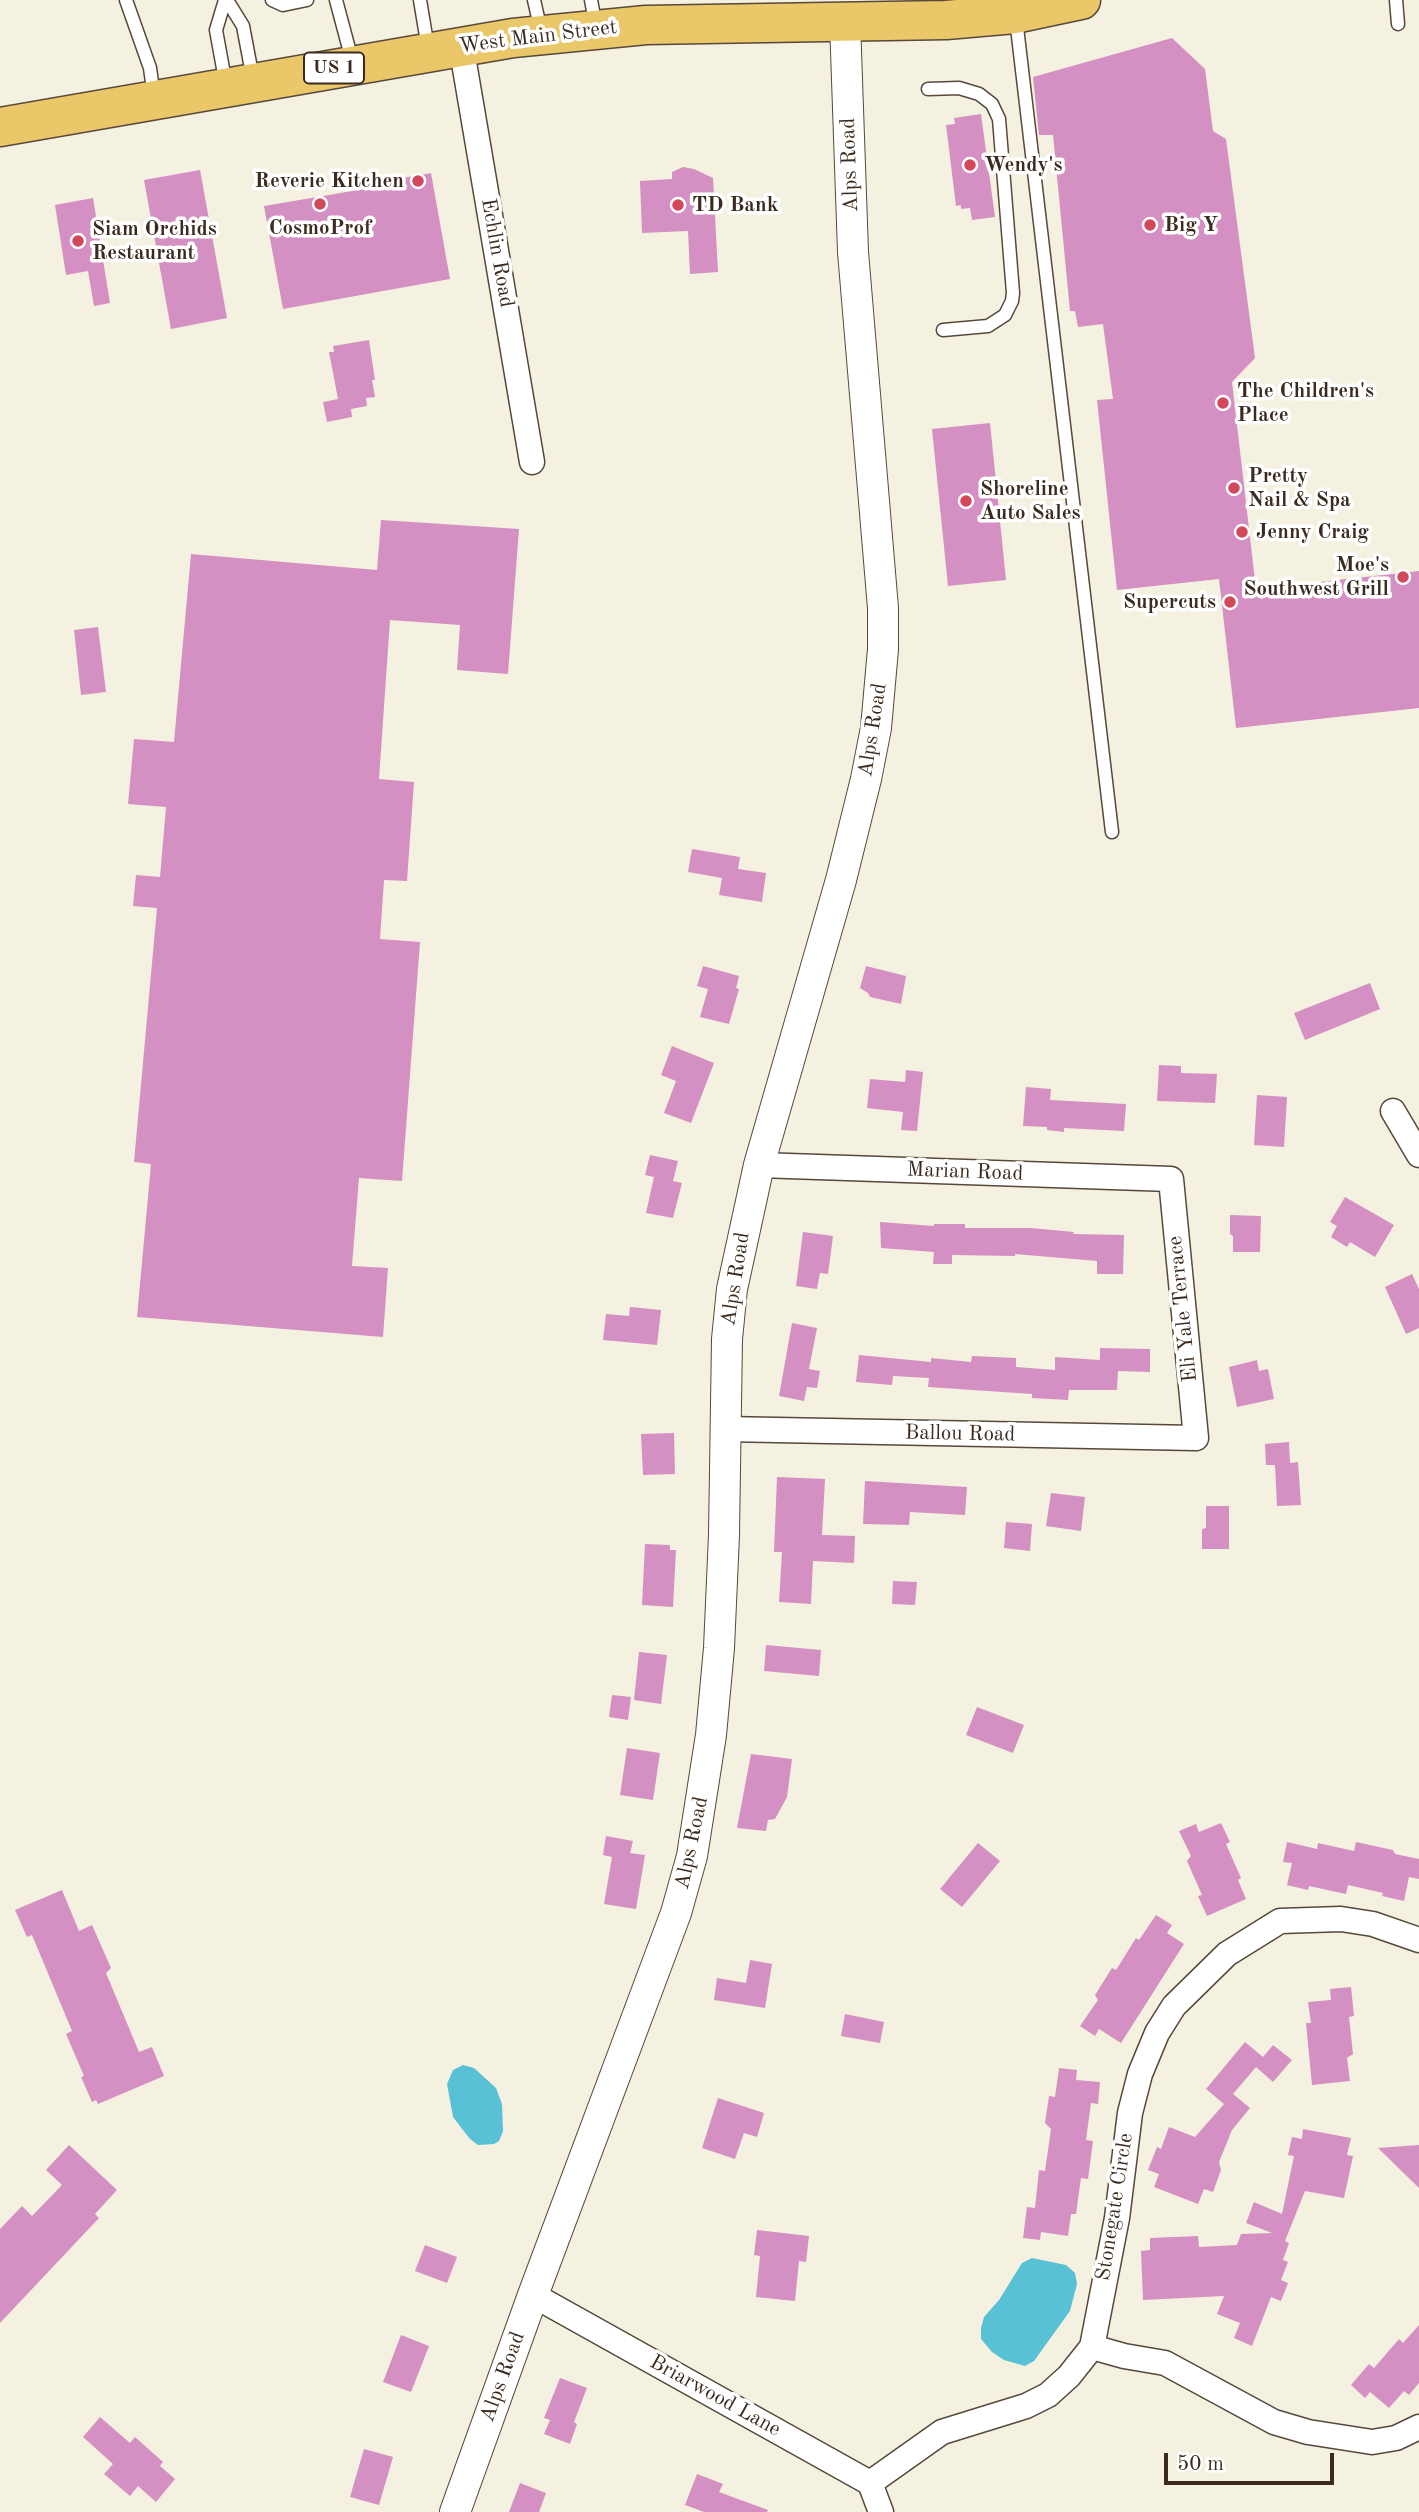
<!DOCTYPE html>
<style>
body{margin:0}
#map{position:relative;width:1419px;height:2512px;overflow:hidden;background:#f4f1e0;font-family:"Old Standard TT",serif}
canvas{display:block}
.scale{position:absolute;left:1164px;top:2453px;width:170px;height:32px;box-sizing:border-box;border:4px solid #3b2a1e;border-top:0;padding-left:9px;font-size:21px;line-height:24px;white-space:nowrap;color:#3b2a1e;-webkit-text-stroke:5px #fff;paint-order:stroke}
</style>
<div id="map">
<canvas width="1419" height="2512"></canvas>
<div class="scale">50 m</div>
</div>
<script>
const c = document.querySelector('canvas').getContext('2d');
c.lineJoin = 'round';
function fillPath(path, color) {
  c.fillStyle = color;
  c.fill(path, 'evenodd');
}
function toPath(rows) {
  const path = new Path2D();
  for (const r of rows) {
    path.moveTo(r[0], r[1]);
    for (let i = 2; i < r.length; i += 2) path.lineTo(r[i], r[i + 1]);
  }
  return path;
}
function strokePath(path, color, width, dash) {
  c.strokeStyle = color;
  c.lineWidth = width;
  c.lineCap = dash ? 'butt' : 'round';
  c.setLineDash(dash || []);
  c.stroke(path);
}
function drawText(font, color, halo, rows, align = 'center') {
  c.font = font + ' "Old Standard TT",serif';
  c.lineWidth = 7;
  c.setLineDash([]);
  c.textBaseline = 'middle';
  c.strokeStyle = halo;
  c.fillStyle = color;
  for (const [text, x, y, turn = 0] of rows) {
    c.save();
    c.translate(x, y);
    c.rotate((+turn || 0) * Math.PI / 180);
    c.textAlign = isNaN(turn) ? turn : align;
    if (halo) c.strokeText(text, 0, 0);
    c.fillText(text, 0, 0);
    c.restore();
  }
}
const water = toPath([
 [463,2065,474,2068,496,2088,502,2104,503,2131,499,2141,494,2144,478,2145,470,2139,453,2117,447,2084,453,2070],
 [1032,2258,1066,2265,1075,2273,1077,2284,1070,2311,1034,2361,1025,2366,1004,2360,992,2352,981,2339,981,2328,984,2317,999,2300,1022,2263]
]);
const building = toPath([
 [1172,38,1205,69,1213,131,1226,139,1255,358,1232,382,1256,589,1419,571,1419,708,1236,728,1219,579,1117,590,1097,400,1113,399,1103,324,1078,327,1075,311,1070,311,1053,135,1039,135,1033,77],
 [981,114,995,217,972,220,970,208,961,209,961,205,956,206,946,125,955,124,954,118],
 [683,167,694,169,713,178,718,272,690,274,688,231,642,233,640,181,672,179,672,172],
 [200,170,227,318,171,329,144,180],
 [431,173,450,279,283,309,264,206,364,189,363,185],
 [93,198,110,303,94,306,88,271,66,275,55,205],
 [369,340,375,380,372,380,375,397,366,398,367,406,351,409,352,417,327,422,323,402,338,399,329,352,334,352,333,346],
 [990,423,1006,580,948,586,932,429],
 [381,520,519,529,508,674,457,670,460,625,390,620,379,779,414,782,407,881,384,880,380,939,420,942,402,1181,359,1178,352,1266,388,1268,383,1337,137,1317,151,1164,134,1162,157,908,133,906,136,875,160,877,166,807,128,804,134,739,174,742,191,554,377,570],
 [98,627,106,692,81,695,74,630],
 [692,849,740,857,738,869,766,873,762,902,719,895,722,878,688,872],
 [703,966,739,976,736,988,739,989,729,1024,700,1017,708,989,697,986],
 [866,966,906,976,901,1004,870,997,868,993,860,988],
 [1370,983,1380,1009,1305,1040,1294,1013],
 [672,1046,714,1063,691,1123,664,1113,676,1081,661,1075],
 [1159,1065,1181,1066,1181,1073,1217,1074,1215,1103,1157,1101],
 [906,1070,923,1072,917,1131,901,1130,903,1112,867,1108,870,1079,905,1082],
 [1026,1087,1051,1089,1050,1100,1126,1104,1124,1131,1064,1128,1064,1132,1047,1130,1047,1127,1023,1126],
 [1257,1095,1287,1097,1284,1147,1254,1145],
 [650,1155,678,1161,673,1181,682,1183,673,1218,646,1213,654,1177,645,1175],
 [1345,1197,1394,1225,1375,1257,1350,1242,1347,1247,1331,1237,1337,1226,1330,1222],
 [1230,1215,1261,1216,1260,1252,1233,1252,1233,1236,1230,1234],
 [880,1222,934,1226,934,1224,965,1224,965,1228,1031,1228,1074,1232,1073,1234,1124,1235,1123,1274,1097,1274,1097,1261,1015,1254,1015,1256,952,1255,952,1264,933,1264,934,1252,881,1248],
 [803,1232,833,1236,828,1274,820,1273,817,1289,796,1286],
 [1412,1274,1419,1289,1419,1328,1406,1334,1385,1287],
 [630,1307,661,1310,657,1345,603,1340,606,1314,629,1316],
 [792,1323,817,1328,809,1369,820,1371,817,1388,807,1387,804,1401,779,1396],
 [1100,1348,1150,1349,1150,1372,1118,1371,1117,1390,1069,1390,1068,1400,1032,1398,1032,1394,928,1387,929,1378,893,1376,892,1385,856,1382,859,1355,931,1362,931,1358,971,1362,972,1356,1016,1358,1016,1367,1055,1370,1055,1357,1100,1360],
 [1257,1360,1259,1371,1268,1369,1274,1399,1237,1407,1229,1367],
 [674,1433,675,1474,643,1475,641,1434],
 [1289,1442,1290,1463,1298,1462,1301,1505,1277,1506,1275,1465,1266,1465,1265,1444],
 [777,1477,825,1479,822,1535,855,1536,854,1563,813,1561,811,1604,779,1602,782,1552,774,1552],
 [865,1481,967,1487,965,1515,910,1512,909,1525,863,1524],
 [1051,1493,1085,1497,1081,1531,1046,1526],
 [1206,1506,1229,1506,1229,1549,1202,1549,1202,1529,1206,1528],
 [1006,1522,1032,1524,1030,1551,1004,1548],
 [645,1544,670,1545,670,1550,676,1550,673,1607,642,1605],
 [893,1581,917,1582,915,1605,892,1604],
 [766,1645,821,1650,819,1676,764,1671],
 [639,1652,667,1655,661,1704,634,1700],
 [612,1695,631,1697,628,1720,609,1717],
 [977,1707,1024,1725,1013,1753,966,1735],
 [627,1748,660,1753,653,1800,620,1795],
 [751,1754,792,1759,787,1797,775,1819,768,1820,766,1831,737,1828],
 [1221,1823,1230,1842,1226,1844,1241,1878,1238,1880,1246,1899,1207,1916,1198,1896,1202,1895,1187,1861,1191,1856,1179,1831,1196,1824,1199,1832],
 [606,1836,633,1841,630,1853,645,1855,636,1909,604,1904,612,1857,603,1855],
 [1287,1842,1317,1849,1318,1843,1354,1851,1356,1842,1393,1850,1395,1854,1419,1859,1419,1879,1409,1877,1404,1901,1382,1896,1383,1893,1348,1885,1346,1894,1309,1886,1308,1890,1287,1885,1292,1863,1283,1862],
 [978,1843,1000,1861,962,1907,940,1889],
 [62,1890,79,1931,92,1925,111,1968,106,1973,139,2052,152,2047,164,2076,98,2104,96,2100,92,2102,81,2077,84,2076,66,2034,72,2031,32,1935,27,1937,15,1910],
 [1156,1915,1172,1925,1167,1933,1184,1944,1121,2043,1099,2029,1095,2036,1080,2026,1098,2000,1095,1995,1112,1968,1116,1970,1136,1938,1139,1940],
 [750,1960,772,1964,765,2008,714,2000,717,1978,746,1983],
 [1351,1987,1354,2016,1349,2017,1353,2054,1347,2058,1350,2081,1312,2085,1306,2023,1311,2023,1308,2002,1331,2000,1330,1989],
 [845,2014,884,2022,880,2043,841,2036],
 [1245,2042,1263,2057,1273,2045,1292,2060,1273,2082,1256,2067,1233,2094,1250,2108,1232,2130,1219,2162,1221,2170,1213,2192,1204,2189,1198,2204,1154,2187,1159,2174,1148,2170,1157,2147,1161,2149,1169,2127,1195,2137,1224,2104,1206,2089],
 [1059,2068,1077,2070,1076,2080,1100,2082,1098,2104,1091,2103,1086,2140,1093,2141,1088,2179,1081,2178,1076,2214,1071,2214,1068,2236,1041,2232,1040,2240,1023,2238,1027,2207,1035,2208,1039,2170,1045,2171,1051,2129,1045,2123,1049,2096,1055,2097],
 [718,2098,764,2113,757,2137,744,2133,735,2159,702,2148],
 [1303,2129,1351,2138,1347,2155,1353,2156,1344,2198,1305,2191,1285,2241,1289,2243,1283,2260,1288,2262,1281,2280,1288,2283,1281,2301,1271,2297,1252,2346,1234,2338,1240,2323,1217,2314,1224,2296,1143,2300,1141,2251,1150,2250,1150,2238,1198,2236,1199,2247,1237,2245,1241,2234,1272,2233,1246,2223,1254,2202,1282,2214,1294,2156,1288,2155,1292,2137,1302,2139],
 [69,2145,117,2190,95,2214,99,2218,0,2323,0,2229,22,2206,32,2216,62,2185,46,2170],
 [1419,2145,1419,2188,1378,2148],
 [757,2230,809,2236,806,2262,799,2261,795,2301,756,2297,760,2256,754,2255],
 [425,2245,457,2257,447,2283,415,2271],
 [1419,2325,1419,2383,1409,2395,1404,2391,1389,2408,1370,2392,1365,2398,1351,2385,1369,2364,1374,2368,1399,2339,1403,2343],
 [401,2335,429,2346,411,2392,383,2382],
 [560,2378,587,2388,574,2422,577,2424,570,2444,544,2434,550,2420,544,2418],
 [100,2417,130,2443,135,2437,163,2462,160,2466,175,2479,156,2502,138,2486,130,2496,104,2474,113,2464,83,2437],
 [364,2449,393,2457,379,2505,350,2497],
 [697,2474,723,2484,719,2492,768,2510,767,2512,704,2512,685,2505],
 [520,2483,546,2493,539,2512,509,2512]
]);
const service = toPath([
 [126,0,150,68,154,97],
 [225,0,216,30,226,85],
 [227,0,243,26,253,79],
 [272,0,283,5,307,0],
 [336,0,352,60],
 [420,0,428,48],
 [534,0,541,31],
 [591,0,596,27],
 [1396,0,1398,24],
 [1016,19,1112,832],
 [928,89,959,88,979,94,992,104,999,119,1013,293,1012,301,1005,315,988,326,943,330]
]);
const minor = toPath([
 [461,45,532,462],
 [1393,1111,1419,1155],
 [724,1429,1196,1438,1171,1179,759,1165],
 [1419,1940,1373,1924,1341,1919,1280,1921,1227,1954,1174,2006,1157,2033,1140,2074,1130,2113,1117,2218,1092,2347,1124,2356,1165,2363,1274,2422,1308,2432,1372,2442,1396,2438,1419,2427],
 [533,2295,870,2483,881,2512],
 [870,2483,942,2432,1026,2406,1048,2395,1069,2376,1092,2347]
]);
const tertiary = toPath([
 [455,2512,533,2295,676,1913,692,1856,711,1735,719,1648,724,1535,727,1339,732,1289,759,1165,841,880,866,779,876,728,883,649,883,608,853,252,845,22]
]);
const primary = toPath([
 [0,127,513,38,646,25,946,20,1015,14,1081,0]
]);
const markers = [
 [970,165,7,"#d1495b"],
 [418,181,7,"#d1495b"],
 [320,204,7,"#d1495b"],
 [678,205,7,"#d1495b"],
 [1150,225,7,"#d1495b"],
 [78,241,7,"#d1495b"],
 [1223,403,7,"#d1495b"],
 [1234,488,7,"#d1495b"],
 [966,501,7,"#d1495b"],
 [1242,532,7,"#d1495b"],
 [1403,577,7,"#d1495b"],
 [1230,602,7,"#d1495b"]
];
const shields = [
 [334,68,60]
];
const shieldNames = [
 ["US 1",334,68]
];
const streetNames = [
 ["West Main Street",538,37,-7],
 ["Alps Road",850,165,-92],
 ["Echlin Road",497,253,80],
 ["Alps Road",873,730,-81],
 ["Marian Road",965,1172,2],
 ["Alps Road",736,1279,-81],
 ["Eli Yale Terrace",1183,1309,-96],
 ["Ballou Road",960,1434,1],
 ["Alps Road",692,1843,-78],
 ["Stonegate Circle",1115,2207,-81],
 ["Alps Road",503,2377,-70],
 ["Briarwood Lane",715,2396,29]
];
const poiNames = [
 ["Wendy's",984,165],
 ["Reverie Kitchen",404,181,"right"],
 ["TD Bank",692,205],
 ["Big Y",1164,225],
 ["CosmoProf",320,228,"center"],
 ["Siam Orchids",92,229],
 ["Restaurant",92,253],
 ["The Children's",1237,391],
 ["Place",1237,415],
 ["Pretty",1248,476],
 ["Nail & Spa",1248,500],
 ["Shoreline",980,489],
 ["Auto Sales",980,513],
 ["Jenny Craig",1256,532],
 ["Moe's",1389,565,"right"],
 ["Southwest Grill",1389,589,"right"],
 ["Supercuts",1216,602,"right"]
];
fillPath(water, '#58c1d5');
fillPath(building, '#d490c2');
strokePath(service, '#57483b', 15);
strokePath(minor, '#57483b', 27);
strokePath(tertiary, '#57483b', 32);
strokePath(primary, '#57483b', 41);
strokePath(service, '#fff', 12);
strokePath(minor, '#fff', 24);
strokePath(tertiary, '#fff', 30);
strokePath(primary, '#eac769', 38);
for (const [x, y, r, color] of markers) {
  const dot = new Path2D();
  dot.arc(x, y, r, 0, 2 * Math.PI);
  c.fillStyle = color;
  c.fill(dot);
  strokePath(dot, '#fff', 2.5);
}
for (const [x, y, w] of shields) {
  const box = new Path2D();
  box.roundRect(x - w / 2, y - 15.5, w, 31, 5);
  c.fillStyle = '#fff';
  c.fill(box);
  strokePath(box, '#3b2a1e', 2);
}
drawText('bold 19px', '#3b2a1e', null, shieldNames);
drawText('21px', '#3b2a1e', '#fff', streetNames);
drawText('bold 21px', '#3b2a1e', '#fff', poiNames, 'left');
</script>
